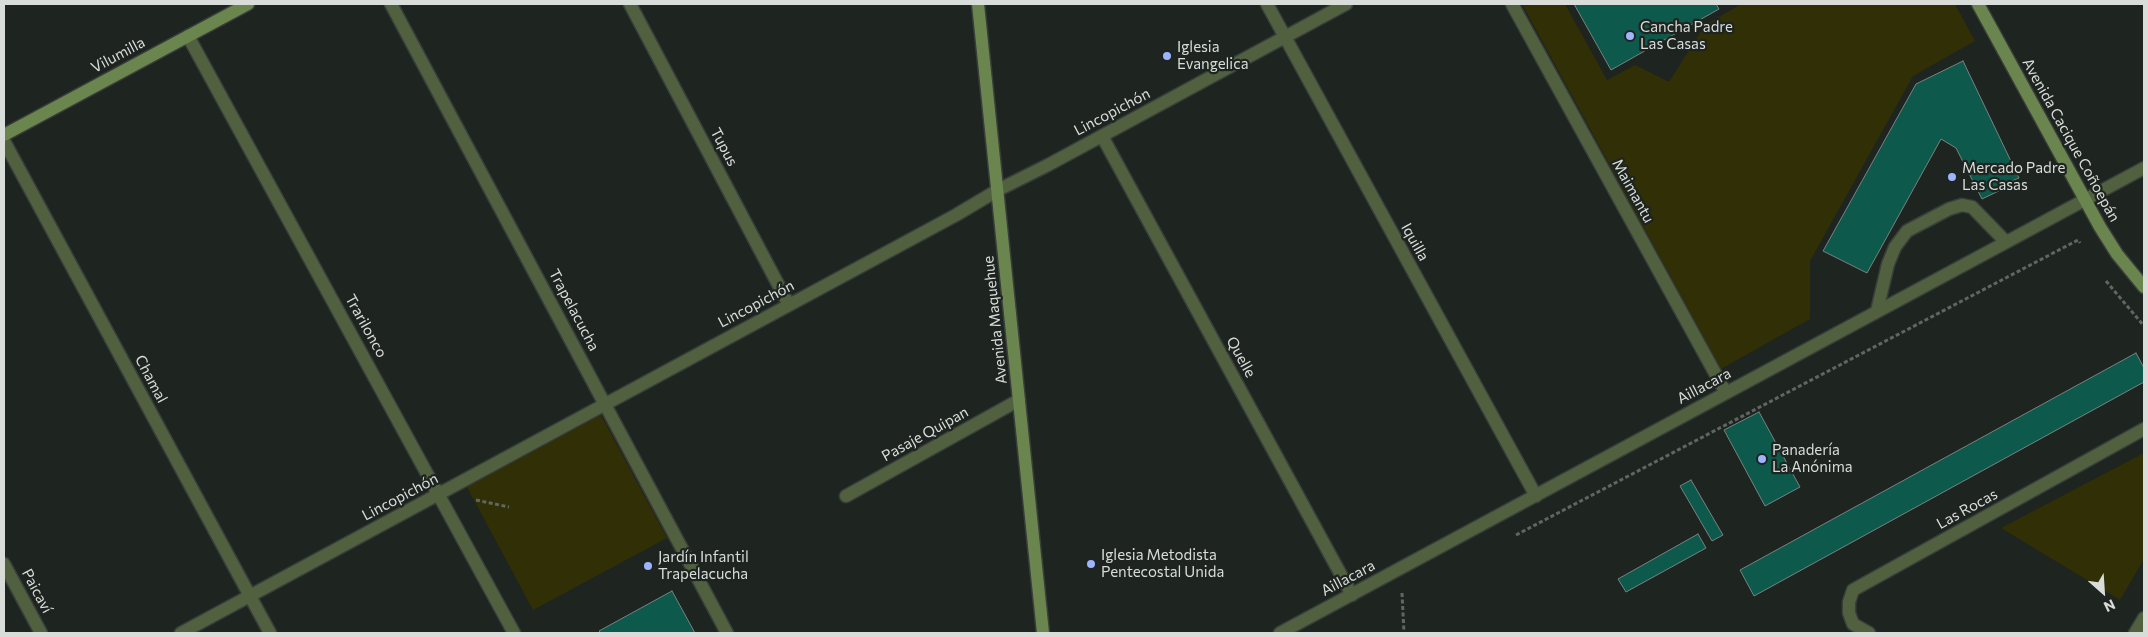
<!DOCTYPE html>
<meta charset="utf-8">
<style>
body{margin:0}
#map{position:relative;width:2148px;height:637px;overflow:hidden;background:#1e2420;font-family:Commissioner,sans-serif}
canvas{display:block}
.frame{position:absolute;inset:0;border:5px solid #d9ddda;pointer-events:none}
.north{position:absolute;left:2078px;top:567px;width:50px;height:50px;-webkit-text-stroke:4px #1e2420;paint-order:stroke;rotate:154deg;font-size:14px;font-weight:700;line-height:20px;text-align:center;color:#d9ddda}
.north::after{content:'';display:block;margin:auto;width:18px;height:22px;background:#d9ddda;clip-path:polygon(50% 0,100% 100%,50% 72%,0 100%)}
</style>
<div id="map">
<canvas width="2148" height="637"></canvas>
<div class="frame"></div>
<div class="north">N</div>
</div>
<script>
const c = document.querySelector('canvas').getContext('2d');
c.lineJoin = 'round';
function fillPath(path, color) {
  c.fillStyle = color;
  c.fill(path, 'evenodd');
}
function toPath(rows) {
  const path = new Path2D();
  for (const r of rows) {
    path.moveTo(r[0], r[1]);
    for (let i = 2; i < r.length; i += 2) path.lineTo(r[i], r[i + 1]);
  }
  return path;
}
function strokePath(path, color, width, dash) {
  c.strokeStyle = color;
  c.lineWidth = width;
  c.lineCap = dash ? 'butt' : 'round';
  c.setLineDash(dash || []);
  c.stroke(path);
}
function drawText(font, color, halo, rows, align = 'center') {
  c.font = font + ' Commissioner,sans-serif';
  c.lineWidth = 4.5;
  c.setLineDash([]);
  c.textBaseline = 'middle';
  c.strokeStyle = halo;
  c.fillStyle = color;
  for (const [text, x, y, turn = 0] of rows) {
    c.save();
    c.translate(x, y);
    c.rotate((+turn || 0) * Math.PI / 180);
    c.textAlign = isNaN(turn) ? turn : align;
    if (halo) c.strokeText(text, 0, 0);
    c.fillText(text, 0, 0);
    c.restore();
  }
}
const green = toPath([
 [1522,4,1565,4,1607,80,1635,65,1669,82,1705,25,1738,6,1737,4,1955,4,1975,41,1913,76,1810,261,1810,319,1721,369],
 [601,415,667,538,533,610,467,487],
 [2144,453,2144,559,2120,600,2001,528]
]);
const building = toPath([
 [1574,4,1716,4,1719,9,1611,70,1574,4],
 [1963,61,2019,178,2005,184,2007,187,1982,199,1956,148,1941,139,1867,273,1823,251,1916,84,1963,61],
 [2136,353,2144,368,2144,382,1754,596,1740,570,2136,353],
 [1759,412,1800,487,1765,506,1724,430,1759,412],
 [1691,480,1723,535,1712,541,1680,486,1691,480],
 [1698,534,1706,548,1626,592,1618,579,1698,534],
 [672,591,695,633,601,633,599,631,672,591]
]);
const path = toPath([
 [2106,281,2144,326],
 [476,500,509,507],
 [1516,535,2078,240,2080,243],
 [1402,593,1404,633]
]);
const lane = toPath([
 [1877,311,1888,264,1895,247,1907,231,1949,209,1962,205,1972,207,2006,242]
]);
const street = toPath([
 [391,4,727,633],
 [630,4,789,305],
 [1267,4,1536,496],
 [1512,4,1726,393],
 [188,36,514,633],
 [1102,136,1352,595],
 [4,141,270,633],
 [846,496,1019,400],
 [4,564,41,633],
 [181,633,956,215,998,190,1048,165,1346,4],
 [1280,633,2144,168],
 [1869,633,1853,624,1849,613,1849,602,1853,590,2144,429],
 [2135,633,2144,618]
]);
const secondary = toPath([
 [978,4,1043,633],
 [1978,4,2100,227,2117,254,2144,287],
 [4,135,248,4]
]);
const markers = [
 [1630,36,5,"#9eb4fd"],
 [1167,56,5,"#9eb4fd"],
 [1952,177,5,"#9eb4fd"],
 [1762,459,5,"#9eb4fd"],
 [1091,564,5,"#9eb4fd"],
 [648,566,5,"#9eb4fd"]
];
const poiNames = [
 ["Cancha Padre",1640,27],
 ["Las Casas",1640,44],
 ["Iglesia",1177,47],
 ["Evangelica",1177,64],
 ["Mercado Padre",1962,168],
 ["Las Casas",1962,185],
 ["Panadería",1772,450],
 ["La Anónima",1772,467],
 ["Iglesia Metodista",1101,555],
 ["Pentecostal Unida",1101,572],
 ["Jardín Infantil",658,557],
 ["Trapelacucha",658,574]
];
const streetNames = [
 ["Vilumilla",118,55,-28],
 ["Lincopichón",1112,112,-28],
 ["Avenida Cacique Coñoepán",2071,140,61],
 ["Tupus",724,147,62],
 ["Maimantu",1633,191,61],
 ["Iquilla",1415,242,61],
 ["Lincopichón",756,304,-28],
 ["Trapelacucha",574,310,62],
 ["Avenida Maquehue",995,320,-96],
 ["Trarilonco",366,326,61],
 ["Quelle",1241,357,61],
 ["Chamal",151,379,62],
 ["Aillacara",1704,386,-28],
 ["Pasaje Quipan",925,434,-29],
 ["Lincopichón",400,497,-28],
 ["Las Rocas",1967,509,-29],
 ["Aillacara",1348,578,-28],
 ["Paicaví",37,591,62]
];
fillPath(green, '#312f06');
fillPath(building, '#0d594c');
strokePath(building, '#798380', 1);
strokePath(lane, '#383e3a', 15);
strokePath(street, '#383e3a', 15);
strokePath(secondary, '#383e3a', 15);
strokePath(path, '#606662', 3, [4, 2.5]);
strokePath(lane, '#516140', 12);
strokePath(street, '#516140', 12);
strokePath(secondary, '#6b854f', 12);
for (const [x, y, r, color] of markers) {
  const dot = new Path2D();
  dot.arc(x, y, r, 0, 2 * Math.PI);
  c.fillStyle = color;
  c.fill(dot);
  strokePath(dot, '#1e2420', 2);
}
drawText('15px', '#d9ddda', '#1e2420', poiNames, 'left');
drawText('15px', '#d9ddda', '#1e2420', streetNames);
</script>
